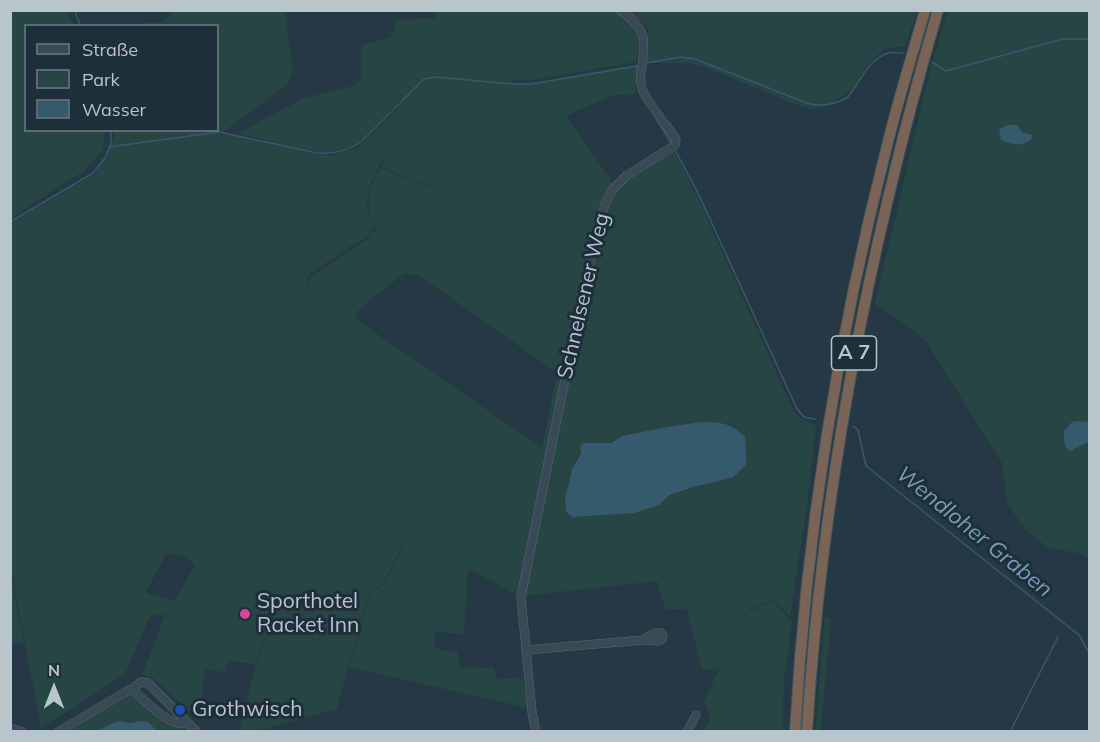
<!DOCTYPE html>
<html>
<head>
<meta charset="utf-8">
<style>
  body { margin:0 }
  #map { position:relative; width:1100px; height:742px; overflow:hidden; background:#253945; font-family:Mulish,sans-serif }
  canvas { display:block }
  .frame { position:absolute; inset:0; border:12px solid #b7c5cd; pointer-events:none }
  .legend { position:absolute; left:24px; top:24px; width:195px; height:108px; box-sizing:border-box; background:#1e2f39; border:2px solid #5b6b74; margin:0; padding:8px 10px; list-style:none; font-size:18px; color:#b7c5cd }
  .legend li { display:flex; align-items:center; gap:12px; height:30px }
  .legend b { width:30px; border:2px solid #5b6b74 }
  .north { position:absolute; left:24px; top:658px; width:60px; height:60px; -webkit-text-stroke:4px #1e2f39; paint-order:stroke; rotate:0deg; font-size:16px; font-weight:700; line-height:24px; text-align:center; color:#b7c5cd }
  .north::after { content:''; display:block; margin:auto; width:21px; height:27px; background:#b7c5cd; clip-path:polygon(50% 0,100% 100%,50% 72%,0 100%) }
</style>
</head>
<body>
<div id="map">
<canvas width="1100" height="742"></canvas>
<div class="frame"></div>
<ul class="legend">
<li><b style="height:8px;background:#394a54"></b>Straße</li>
<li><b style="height:16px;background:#274542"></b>Park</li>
<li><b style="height:16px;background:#37596d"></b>Wasser</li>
</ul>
<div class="north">N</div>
</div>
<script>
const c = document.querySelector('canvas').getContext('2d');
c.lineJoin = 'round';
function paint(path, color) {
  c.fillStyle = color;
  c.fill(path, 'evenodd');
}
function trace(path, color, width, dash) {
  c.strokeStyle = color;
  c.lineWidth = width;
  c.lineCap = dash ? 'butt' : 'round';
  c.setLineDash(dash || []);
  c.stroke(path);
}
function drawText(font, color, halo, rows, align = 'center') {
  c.font = font + ' Mulish,sans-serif';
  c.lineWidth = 6;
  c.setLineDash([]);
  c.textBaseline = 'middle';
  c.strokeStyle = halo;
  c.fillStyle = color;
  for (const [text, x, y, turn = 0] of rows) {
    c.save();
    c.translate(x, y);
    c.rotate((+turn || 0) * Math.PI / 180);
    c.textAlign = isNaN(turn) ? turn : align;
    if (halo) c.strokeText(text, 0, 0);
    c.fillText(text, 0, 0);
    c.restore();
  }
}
paint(new Path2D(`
  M11,10L67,11L73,25L26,26V130L105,131L102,151L84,171L26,208L11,220Z
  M435,10H612L622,16L639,34L636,62L531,80H513L512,82L533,83L636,64V86L635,94L613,95L566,116L609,177L614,190L627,177L672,148L697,196L792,408L799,417L816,426L807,505L790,616L772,599L747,612L739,628L748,613L772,600L792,622L784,680L782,731H704L711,719L704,702L719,669L702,670L687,609H665L657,581L523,596L536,524H527L501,505L527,525H535L520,596L468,569L464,634L436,632L434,648L458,653V667L494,668L497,679L523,678L528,708L349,667L363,622L369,596L385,582L405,542L404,541L384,582L368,595L363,619L348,667L337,709L255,731H239L256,665L279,606L255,664L227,661L225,672L205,669L199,720L152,677L142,675L165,615L151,614L125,674L41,728L13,580L11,579L10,223L93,175L106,158L108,149L114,138L113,131L218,130V26L143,25L144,23H161L174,11H285L293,71L287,85L219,135H229L317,154L333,155L357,148L385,122L403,102L400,101L364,138L354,146L340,151L326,153L308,150L237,134L304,98L353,86L362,77L361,46L391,37L397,20L436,18ZM387,152L381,167L482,206L380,168C368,189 364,206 375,228L381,229C374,230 370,233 368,240L363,242L311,277L307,287V281L311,273L360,240L366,239L374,226C358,198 374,177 387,152ZM408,273L413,276L417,274L557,373L542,448L357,320L356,313L361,308L403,274ZM700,422C720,422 728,422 745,436L715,482C692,487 677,489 659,505L565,496C568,488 569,480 572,471C574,461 581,453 584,443H611L622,436L667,427ZM167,553L186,557L195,565L174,601L145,593Z
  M631,11H917L905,46L885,49L870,62L849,92L823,108L811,109L797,105L705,67L690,63H645L648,29Z
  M948,11H1089V559L1082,554L1047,547L1025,529L1007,503L1003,465L926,341L910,328L875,304L929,74Z
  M11,580L12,581L24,643L11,644Z
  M825,617L831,618L821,731H815Z
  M129,692L168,725L176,728L188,727L192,732H63Z`), '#274542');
paint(new Path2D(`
  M1008,125H1017L1022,132L1032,135L1031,140C1020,147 1013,145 1001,140L999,129Z
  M1079,421L1089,422V442L1078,447L1071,451C1063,447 1064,439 1064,431L1072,422Z
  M700,422C720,422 728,422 745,436L746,450V465L733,477L715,482L693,487L670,495L659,505L634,513L573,517L566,512L565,496L568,487L572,469L581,453L580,446L584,443H611L622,436L667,427Z
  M118,721L130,723L140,721L148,722L157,731H97Z`), '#37596d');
trace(new Path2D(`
  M74,10L81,26
  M932,62L946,71L1063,39H1090
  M646,63L681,57L695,59L807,103C820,107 835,104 847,98C860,83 868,58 889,53C893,52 899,53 903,53
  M654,115L671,143
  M109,147L219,132L317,153C335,154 348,151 362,141L424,79L435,77L512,84H531L637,66V72
  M675,150L698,193L797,409L804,417L815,419
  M10,222L93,173L105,158L111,143V130
  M853,426L858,430L866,466L1079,635L1090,654
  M1010,732L1058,637`), '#37596d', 1.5);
const minor = new Path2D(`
  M526,650L643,640L659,641L662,639L663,636L661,633H655L643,640
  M186,720C182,723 182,724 177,723C165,721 145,701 136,693L135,689L136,686L141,682L148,683L197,732
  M10,728L22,732
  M58,732L129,690L135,688
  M536,732L532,712L521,597L583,290L605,204L613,189L626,176L675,145L676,139C667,126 647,102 642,89C640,81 640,74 642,66C645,35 646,29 620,10
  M687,732L696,715`);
const highway = new Path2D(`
  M795,732C806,534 838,337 887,146C898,100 912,56 925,10
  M807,732C822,487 869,246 938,10`);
trace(minor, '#586871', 9);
trace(highway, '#44555e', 12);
trace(minor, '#394a54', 8);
trace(highway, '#7a6456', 10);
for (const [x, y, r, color] of [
  [245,614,6,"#d1479c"],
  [180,710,6,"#1a4fb4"]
]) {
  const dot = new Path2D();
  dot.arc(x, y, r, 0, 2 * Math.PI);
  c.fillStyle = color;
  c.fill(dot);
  trace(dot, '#1e2f39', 2);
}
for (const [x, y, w] of [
  [854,353,45]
]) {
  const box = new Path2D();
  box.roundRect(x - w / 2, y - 17, w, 34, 4.5);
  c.fillStyle = '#1e2f39';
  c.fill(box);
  trace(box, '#b7c5cd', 1.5);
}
drawText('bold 20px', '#b7c5cd', null, [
  ["A 7",854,353]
]);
drawText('21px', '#b7c5cd', '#1e2f39', [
  ["Schnelsener Weg",584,296,-77]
]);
drawText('21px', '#b7c5cd', '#1e2f39', [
  ["Sporthotel",257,602],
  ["Racket Inn",257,626],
  ["Grothwisch",192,710]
], 'left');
drawText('italic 22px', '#759db3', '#1e2f39', [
  ["Wendloher Graben",974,532,39]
]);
</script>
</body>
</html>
